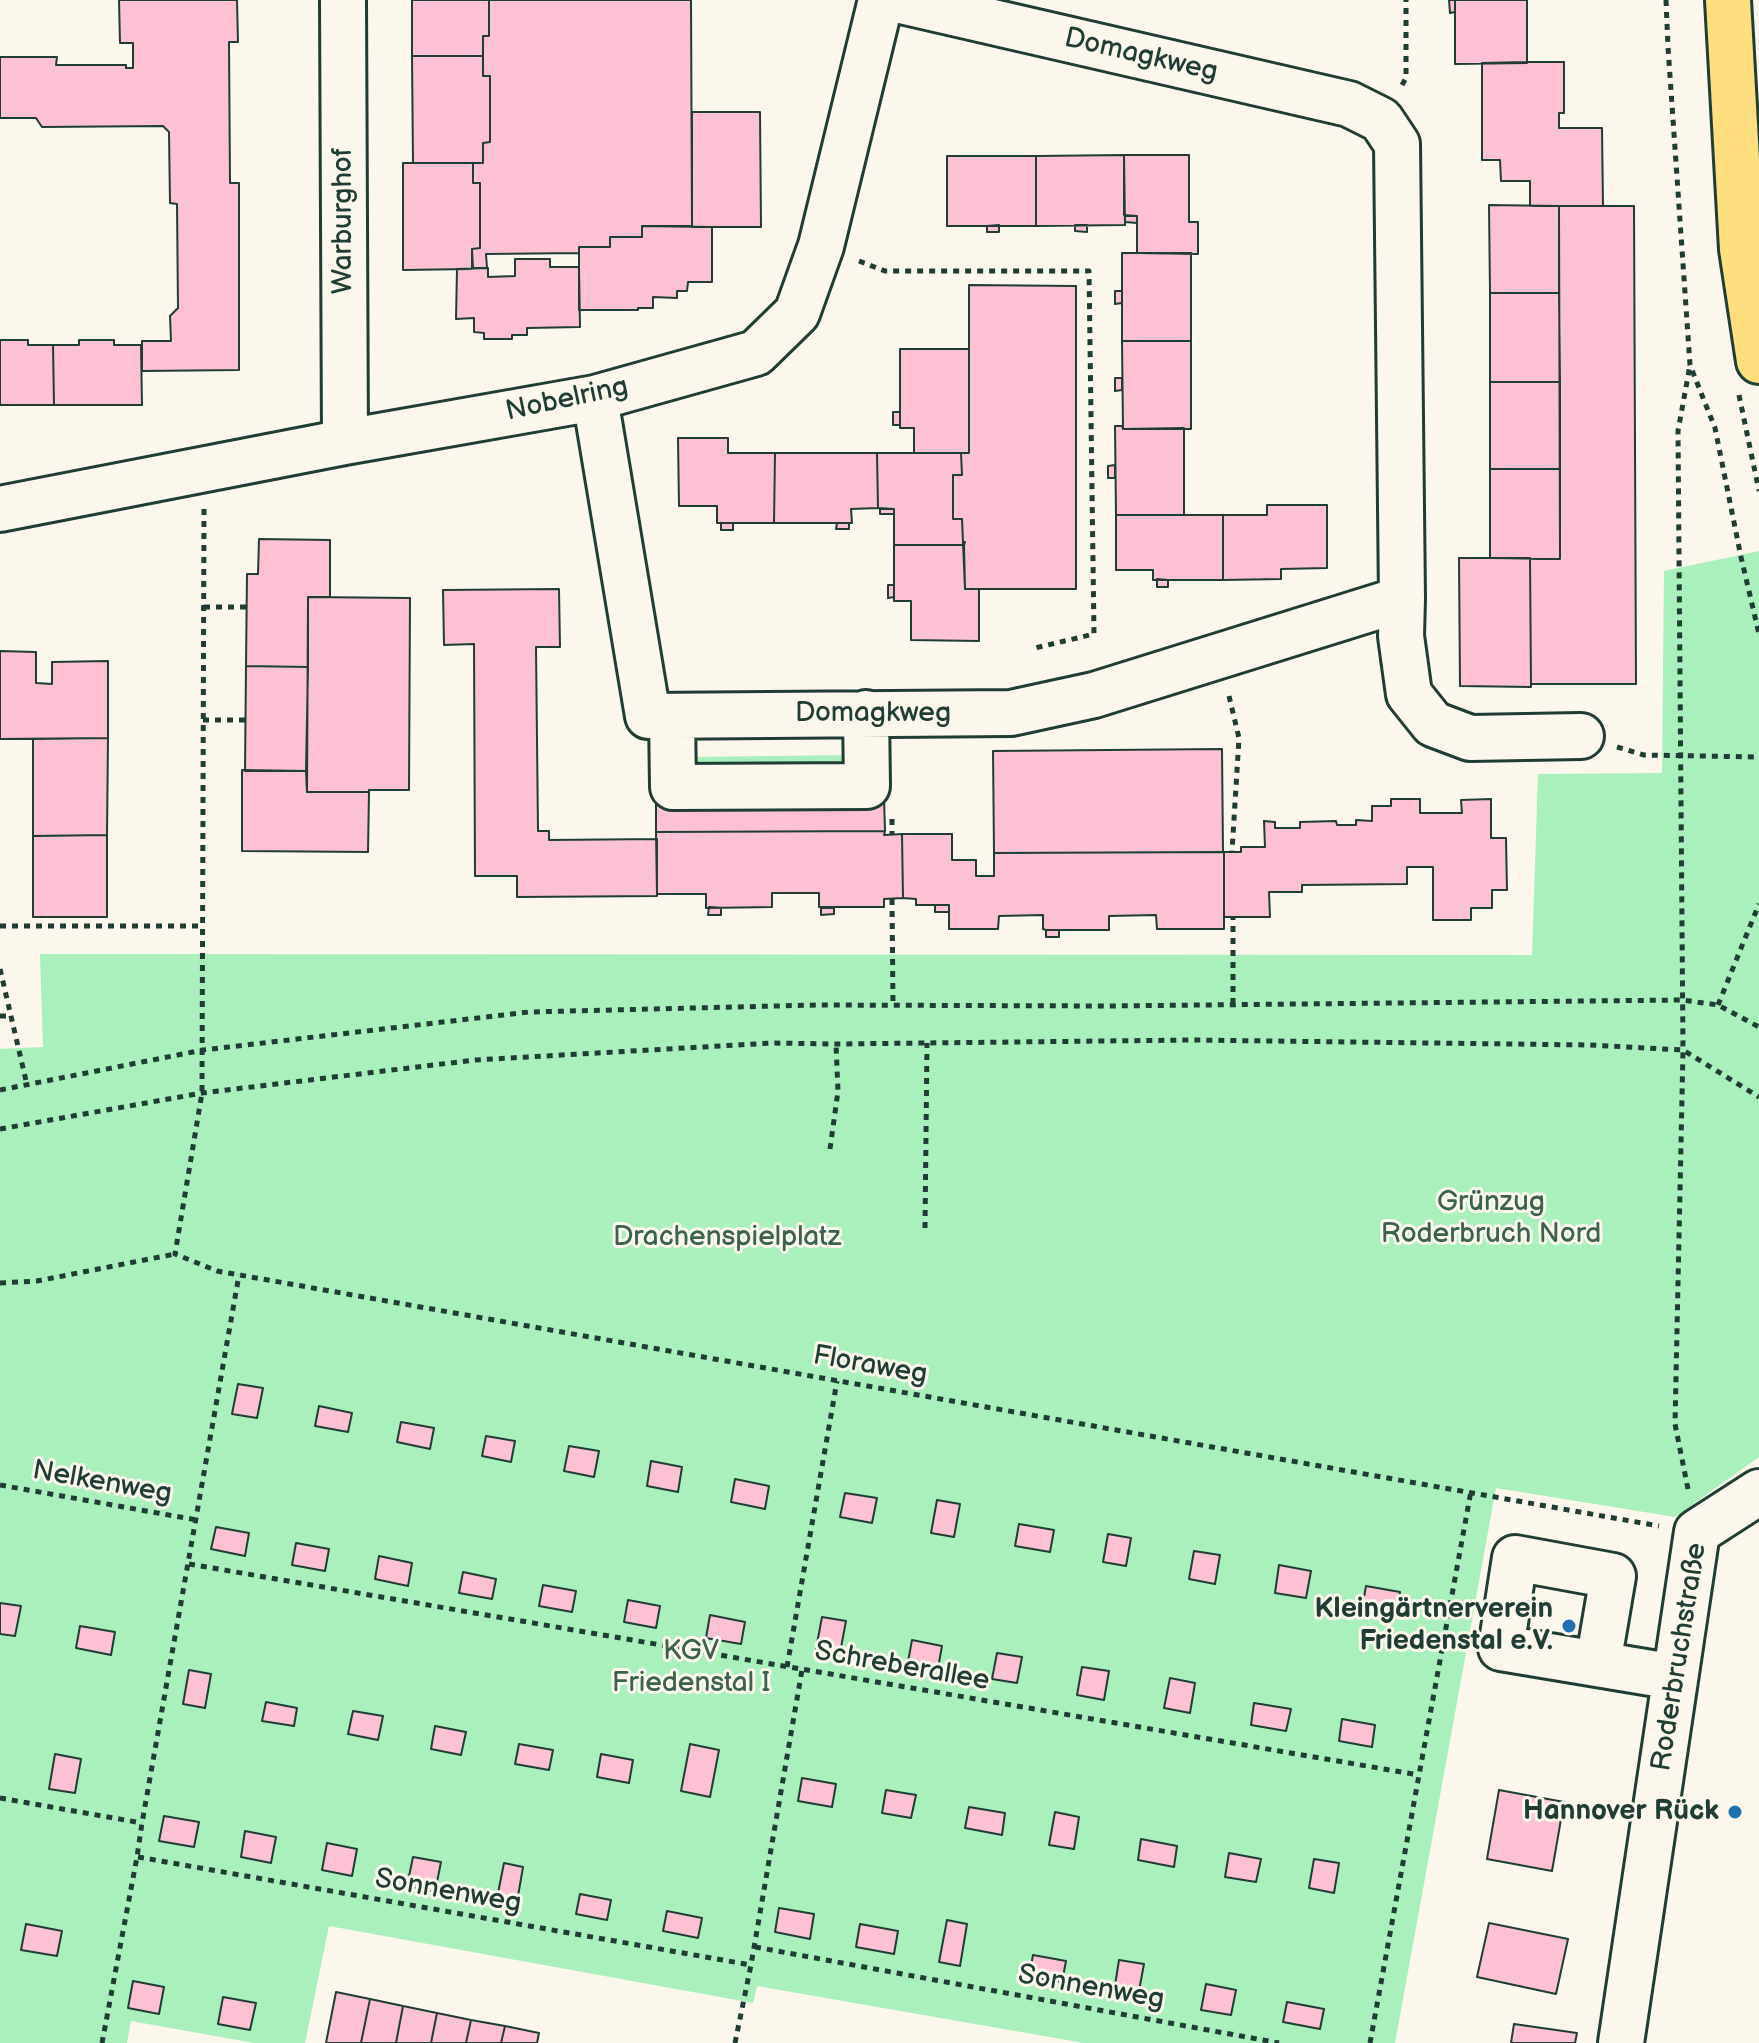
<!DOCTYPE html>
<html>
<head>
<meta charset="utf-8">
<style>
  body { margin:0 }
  canvas { display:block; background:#fbf7ec }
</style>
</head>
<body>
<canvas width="1759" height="2043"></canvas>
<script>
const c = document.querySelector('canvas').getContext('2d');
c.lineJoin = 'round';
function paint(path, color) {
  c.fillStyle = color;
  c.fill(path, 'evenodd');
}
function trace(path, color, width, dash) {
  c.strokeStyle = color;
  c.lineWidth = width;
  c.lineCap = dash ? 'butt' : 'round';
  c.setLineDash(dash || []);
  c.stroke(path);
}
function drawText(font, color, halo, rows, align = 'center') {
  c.font = font + ' "Balsamiq Sans",sans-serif';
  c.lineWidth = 6;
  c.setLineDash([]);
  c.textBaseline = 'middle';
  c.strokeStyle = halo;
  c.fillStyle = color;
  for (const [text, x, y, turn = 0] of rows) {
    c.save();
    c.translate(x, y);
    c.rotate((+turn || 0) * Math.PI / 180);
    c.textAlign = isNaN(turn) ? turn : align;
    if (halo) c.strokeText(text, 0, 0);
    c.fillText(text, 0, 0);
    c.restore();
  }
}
paint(new Path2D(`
  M1759,551V1457L1675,1517L1496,1488L1395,2043H1084L757,1986L753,2003L329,1926L305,2043H254L131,2021L127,2043H0V1049L43,1047L40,954L1532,955L1538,774L1662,773L1664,571Z
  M854,755V763L687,765L686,757Z`), '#a9f0bc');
const building = new Path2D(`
  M119,0H237L238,42H229L230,183H239V370L142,371V341H171L170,316L178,308L177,204L170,203L169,132L163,126L42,127L36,118H0V57H57L56,65H126V68H133V43H120Z
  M412,0H489V36H483V56H412Z
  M489,0H691L692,226H642V237H610V247H579V253L486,254L487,268H473L472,249L480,248V183H473V163H483V143L490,142V76H483V36H489Z
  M1449,0H1455V12L1450,13Z
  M1455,0H1527V63L1455,64Z
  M412,56H483V76H490V142L483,143V163H413Z
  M1527,62H1564V113H1559V128H1602L1603,206H1530V181H1501L1500,160H1482V63Z
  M692,112H760L761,227H692Z
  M1124,155L1125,225L1036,226V156Z
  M1124,155H1189V222H1198V254L1137,253V216L1124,215Z
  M947,156H1036V226H947Z
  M403,163H473V183H480V248L472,249V269L403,270Z
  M1489,205L1559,206V293H1490Z
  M1559,206H1634L1636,684H1531L1530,559H1560Z
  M1125,216H1137V223L1125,222Z
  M999,225V232H987V226Z
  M1075,225H1087V232L1075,231Z
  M642,226L712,227V282H688L687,291H677V298L653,297V308H638V310H579V247H610V237H642Z
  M1122,253H1191V341H1122Z
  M515,259H550V267H579L580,327L527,328V335H512V339H484V333L474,332V318L456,319L457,269L488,268V277L515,276Z
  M969,285L1076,286V589H965L962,519H953V475H962L961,453H969Z
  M1115,291H1122V303L1115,304Z
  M1490,293H1559L1560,382H1490Z
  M0,340H28V345H53L54,405H0Z
  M79,340H114V345H141L142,405H54L53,345H79Z
  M1122,341H1191V429H1123Z
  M900,349H969V453H914V428H900Z
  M1115,378H1122V390L1115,391Z
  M1490,382H1560V469H1490Z
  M893,412H900V425H893Z
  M1115,426H1122L1123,429L1184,428V515H1116Z
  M678,438H728V453H775L774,523H717V506H679Z
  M775,453H877L878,508L851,509L852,523H774Z
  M877,453H961L962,475H953V519H962L963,542H965L964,545H894V509L878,508Z
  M1115,465V478H1108V466Z
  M1490,469H1560V559L1490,558Z
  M1267,505H1327V568L1281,569V579L1223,580V515H1267Z
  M880,509H894V514H880Z
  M1116,515H1223V580H1153V570H1116Z
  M721,523H733V530H721Z
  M837,523H849V529H836Z
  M259,539L330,540V597H308V667L246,666L247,574H258Z
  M894,545H964L965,589H979V641L911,640V601H894Z
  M1459,558H1530L1531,687L1460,686Z
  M1157,579L1168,580V587H1157Z
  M888,585H894V597L888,598Z
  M559,589L560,647H536L538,831H549V840L657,839V896L517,897V876H475L474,644L444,645L443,590Z
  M308,597L410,598L409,790H369V792H307Z
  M0,651L36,652V683L52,684V662L108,661V738L0,739Z
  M246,666L308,667L306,771H245Z
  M108,738L107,835L33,836V739Z
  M1222,749L1223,852L994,853L993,751Z
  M242,770L306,771L307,792H369L368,852L242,851Z
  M884,798L885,831L656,832V800Z
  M1391,799H1420V813H1462L1461,800L1491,799V838H1506L1507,890H1492V908H1471V920H1433V867H1407V884L1302,885V892H1269L1270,917H1224V852H1241V847H1265L1264,821L1275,822V828H1300V822L1336,821L1337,825H1356V820L1372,821V806H1391Z
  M885,831L884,835L902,834L903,898L884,899V907H819V893H772V907L706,908V894H657L656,832Z
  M902,834H952V860H976V876H994V853L1224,852V929H1157L1156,915L1109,916V930H1046L1043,929V915L999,916L998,929H949V905H916V899L903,898Z
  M107,835V917H33V836Z
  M935,905H949V912H935Z
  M709,907L721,908V915H708Z
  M821,908H834V914L821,915Z
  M1046,930H1059V937H1046Z
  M238,1384L263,1388L257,1418L232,1414Z
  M319,1406L352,1413L348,1432L315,1426Z
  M401,1422L434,1428L430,1449L397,1442Z
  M486,1436L515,1441L511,1462L482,1456Z
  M569,1446L599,1451L594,1477L564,1471Z
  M651,1461L682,1467L678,1492L647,1486Z
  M735,1479L769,1486L765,1509L731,1502Z
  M845,1493L877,1498L872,1523L840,1517Z
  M937,1500L960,1504L954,1537L931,1533Z
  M1019,1524L1054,1530L1050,1552L1015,1546Z
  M216,1527L249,1533L245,1556L211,1549Z
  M1108,1534L1131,1538L1126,1566L1103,1562Z
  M296,1543L329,1549L325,1571L292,1565Z
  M1194,1551L1220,1555L1215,1584L1189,1579Z
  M379,1556L412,1563L408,1586L375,1579Z
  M1279,1565L1311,1571L1306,1598L1275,1593Z
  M463,1572L496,1579L492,1599L459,1593Z
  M543,1585L576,1591L572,1612L539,1606Z
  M1366,1586L1400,1592L1396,1614L1362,1608Z
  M628,1600L660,1606L656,1628L624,1622Z
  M0,1603L21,1606L15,1636L0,1634Z
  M710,1615L745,1622L741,1644L706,1638Z
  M822,1617L846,1621L840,1653L816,1649Z
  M80,1626L115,1632L111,1655L76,1648Z
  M912,1640L942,1646L938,1668L908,1662Z
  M997,1653L1022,1657L1017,1683L992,1679Z
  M1082,1667L1109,1671L1104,1700L1077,1695Z
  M189,1670L211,1674L205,1708L183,1704Z
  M1170,1678L1195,1683L1190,1713L1164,1708Z
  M266,1702L297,1708L294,1726L262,1721Z
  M1254,1703L1291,1709L1286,1731L1251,1725Z
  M353,1711L383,1716L378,1740L348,1734Z
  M1342,1719L1375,1725L1372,1747L1339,1741Z
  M435,1726L466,1732L461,1755L431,1749Z
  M519,1744L553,1750L549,1770L515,1764Z
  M690,1744L719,1750L710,1797L681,1791Z
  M55,1754L81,1759L75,1793L49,1789Z
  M601,1754L633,1760L629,1783L597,1777Z
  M802,1778L836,1784L832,1807L798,1801Z
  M886,1790L916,1795L911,1818L882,1813Z
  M1499,1790L1564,1802L1552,1871L1487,1859Z
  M969,1807L1005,1813L1002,1835L965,1828Z
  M1055,1812L1079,1817L1074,1849L1049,1845Z
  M164,1816L199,1822L194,1847L159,1841Z
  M245,1831L276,1837L271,1863L241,1857Z
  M1141,1839L1177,1846L1174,1867L1138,1860Z
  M327,1843L357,1849L352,1876L322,1870Z
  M1229,1853L1261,1859L1256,1882L1225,1877Z
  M413,1857L441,1862L435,1892L407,1886Z
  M1314,1859L1339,1863L1334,1893L1309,1888Z
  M504,1863L523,1867L517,1902L497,1898Z
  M580,1894L611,1900L607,1920L576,1914Z
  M779,1908L814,1914L810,1939L775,1932Z
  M667,1911L702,1918L698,1938L663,1931Z
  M947,1920L967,1924L960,1966L939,1962Z
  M1489,1923L1568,1939L1556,1994L1477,1977Z
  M26,1924L62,1931L57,1956L21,1950Z
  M860,1924L898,1931L894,1954L856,1947Z
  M1033,1955L1066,1961L1062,1982L1029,1977Z
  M1119,1960L1144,1964L1138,1996L1114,1992Z
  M133,1981L164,1987L159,2014L128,2008Z
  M1206,1984L1236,1990L1231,2015L1201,2010Z
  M336,1992L370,1999L361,2043H326Z
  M223,1997L256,2003L250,2030L218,2024Z
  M370,1999L403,2006L396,2043H361Z
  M1287,2002L1324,2009L1320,2029L1283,2022Z
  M403,2006L437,2013L431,2043H396Z
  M437,2013L471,2020L466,2043H431Z
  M471,2020L505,2026L501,2043H466Z
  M1514,2024L1577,2033L1575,2043H1511Z
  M505,2026L539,2033L537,2043H501Z`);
paint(building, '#fcc2d3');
trace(building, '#1f3d34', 2);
const minor = new Path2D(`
  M343,0L345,442
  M897,0L1349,104L1381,120L1397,144L1402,599L1401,636L1409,694L1433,724L1470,738L1581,736
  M595,398L648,716L1011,713L1094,695L1402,599
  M0,509L345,442L595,398L756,353L797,313L821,246L881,0
  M672,716L673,787L867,786L866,713
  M1598,1664L1613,1576L1515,1558L1501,1648L1675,1677
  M1621,2043L1697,1532L1759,1492`);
const major = new Path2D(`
  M1728,0L1742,249L1759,361`);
trace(minor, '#1f3d34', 50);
trace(major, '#1f3d34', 50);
trace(new Path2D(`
  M1666,0L1668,47L1690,365L1715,428L1741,557L1759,634
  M1402,85L1406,78V0
  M859,261L885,271H1089L1094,634L1031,649
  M1739,395L1759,491
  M204,509L202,1093L175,1254L217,1271L1659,1526
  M204,607H246
  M1229,696L1239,738L1232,852
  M203,720H246
  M1617,747L1644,755L1759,757
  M892,819V834
  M892,899L893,1005
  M0,926H202
  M0,969L27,1085
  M1233,1004V917
  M1718,1005L1759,904
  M0,1016H10
  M0,1090L203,1050L529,1012L817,1005L1104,1006L1682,1000L1718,1005L1759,1027
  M0,1129L202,1093L475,1060L772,1043L836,1044L1192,1040L1590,1045L1683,1050L1759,1097
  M830,1149L838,1091L836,1044
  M925,1228L927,1043
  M0,1283L37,1281L175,1254
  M0,1485L197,1520
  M1688,1489L1675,1424L1683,1050L1678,431L1690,365
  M189,1564L1419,1775
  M787,1667L837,1381
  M0,1798L142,1823
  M138,1857L751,1965
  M755,1947L1279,2043
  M102,2043L137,1857L142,1823L239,1275
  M735,2043L751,1965L802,1670
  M1370,2043L1471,1491`), '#1f3d34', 5, [6, 6]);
trace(minor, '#fbf7ec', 44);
trace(major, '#fddf80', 44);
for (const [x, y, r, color] of [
  [1569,1626,8,"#1f6fb2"],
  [1735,1812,8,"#1f6fb2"]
]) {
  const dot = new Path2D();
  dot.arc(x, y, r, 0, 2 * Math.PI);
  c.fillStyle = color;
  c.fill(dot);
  trace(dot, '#fbf7ec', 3);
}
drawText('28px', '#1f3d34', '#fbf7ec', [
  ["Domagkweg",1141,56,13],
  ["Warburghof",344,221,-90],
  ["Nobelring",567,400,-12],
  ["Domagkweg",873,714],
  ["Floraweg",870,1366,10],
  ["Nelkenweg",102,1483,10],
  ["Roderbruchstraße",1680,1657,-81],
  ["Schreberallee",902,1667,10],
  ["Sonnenweg",448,1892,10],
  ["Sonnenweg",1091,1988,10]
]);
drawText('28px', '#3b614f', '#fbf7ec', [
  ["Grünzug",1491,1203],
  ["Roderbruch Nord",1491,1235],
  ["Drachenspielplatz",727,1238],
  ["KGV",691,1652],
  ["Friedenstal I",691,1684]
]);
drawText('bold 28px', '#1f3d34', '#fbf7ec', [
  ["Kleingärtnerverein",1553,1610],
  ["Friedenstal e.V.",1553,1642],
  ["Hannover Rück",1719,1812]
], 'right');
</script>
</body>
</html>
